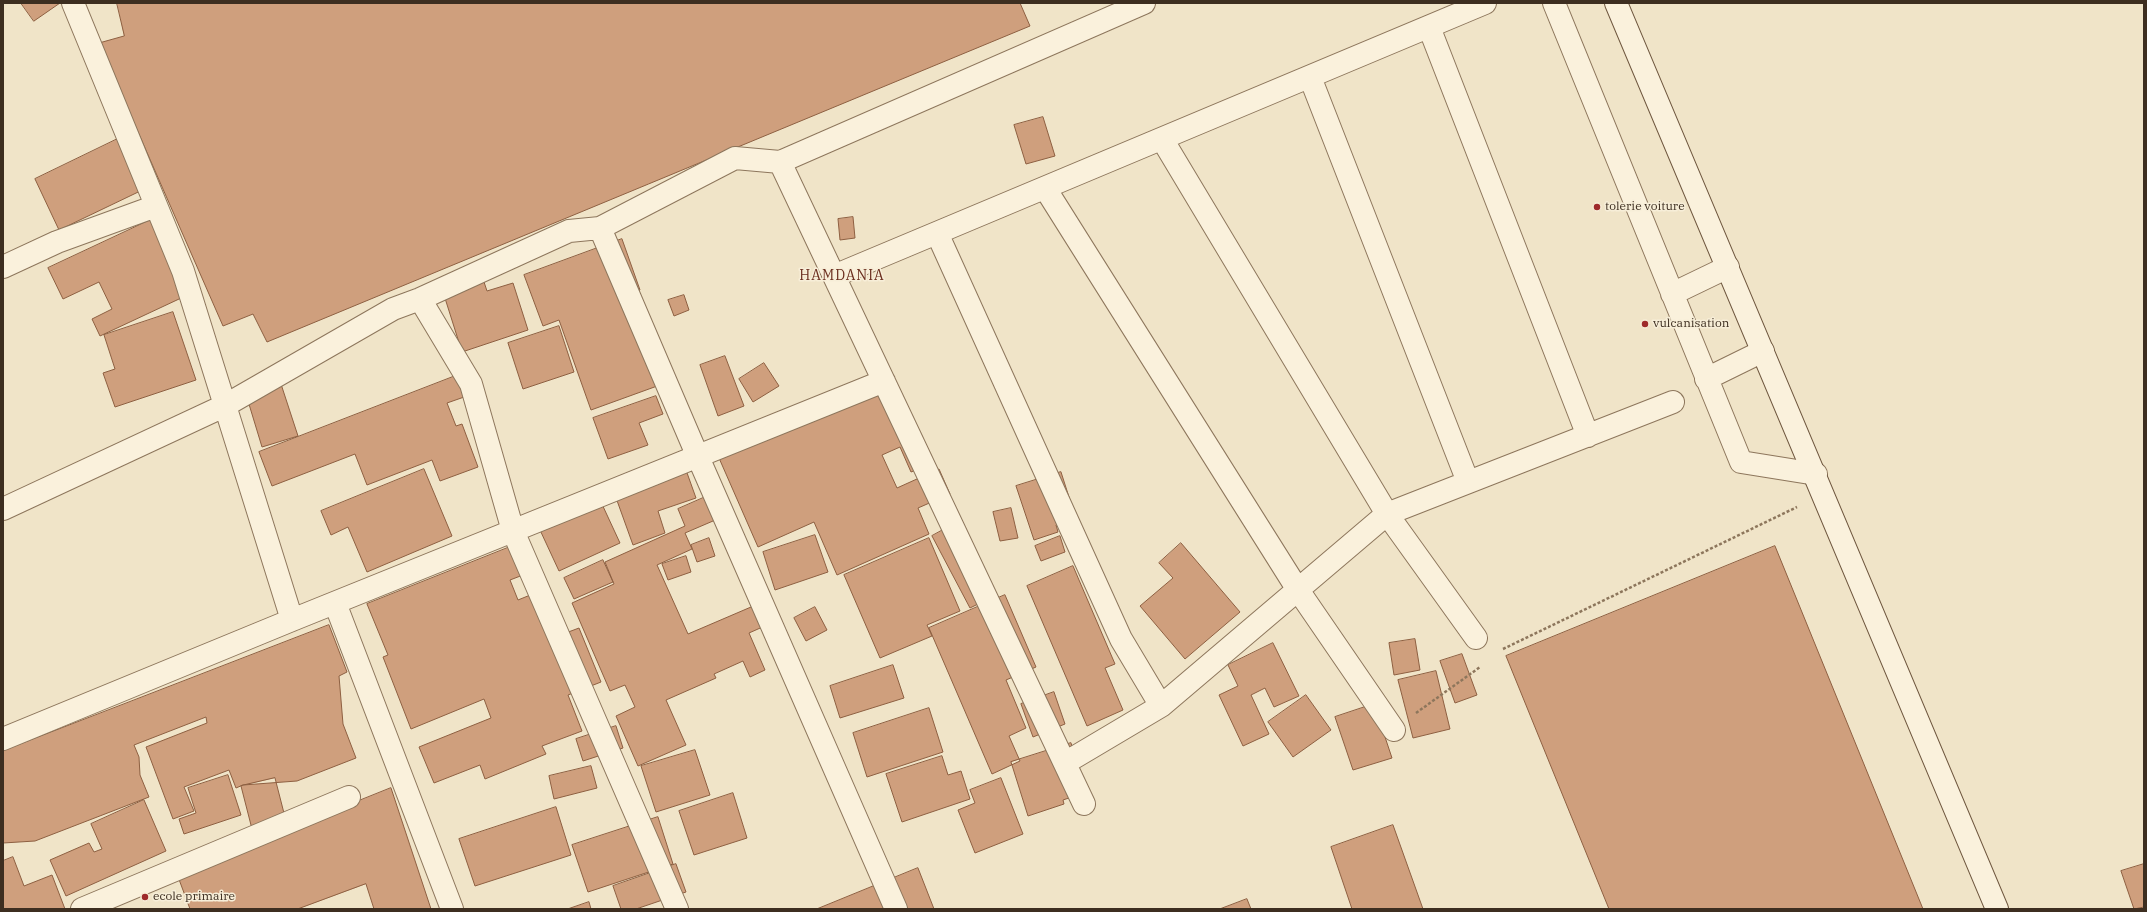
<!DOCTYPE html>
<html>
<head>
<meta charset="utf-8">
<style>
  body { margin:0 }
  #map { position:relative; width:2147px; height:912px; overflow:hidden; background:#f0e4c8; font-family:"IBM Plex Serif",serif }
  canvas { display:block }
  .frame { position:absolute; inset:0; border:4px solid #3d2e20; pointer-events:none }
</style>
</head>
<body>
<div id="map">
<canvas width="2147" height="912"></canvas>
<div class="frame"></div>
</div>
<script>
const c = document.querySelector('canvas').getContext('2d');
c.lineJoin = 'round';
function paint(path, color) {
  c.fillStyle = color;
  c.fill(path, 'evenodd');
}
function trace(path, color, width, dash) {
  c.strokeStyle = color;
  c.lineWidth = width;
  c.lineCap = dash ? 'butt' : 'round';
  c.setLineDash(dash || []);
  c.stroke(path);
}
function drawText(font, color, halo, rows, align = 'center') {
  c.font = font + ' "IBM Plex Serif",serif';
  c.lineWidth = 3;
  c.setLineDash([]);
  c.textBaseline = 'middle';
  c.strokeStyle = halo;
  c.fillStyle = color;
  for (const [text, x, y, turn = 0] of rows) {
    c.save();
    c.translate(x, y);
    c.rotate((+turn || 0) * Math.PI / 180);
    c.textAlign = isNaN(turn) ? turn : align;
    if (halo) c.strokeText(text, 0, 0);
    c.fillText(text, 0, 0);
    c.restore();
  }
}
const building = new Path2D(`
  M21,3H60L34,21Z
  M117,3H1020L1030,26L267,342L253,314L223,326L99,43L124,36Z
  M1043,117L1055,156L1026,164L1014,125Z
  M132,132L157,183L59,230L35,179Z
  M159,216L194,292L100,336L92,319L112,309L99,282L63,299L48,268Z
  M853,217L855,238L840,240L838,219Z
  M622,239L640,290L638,291L671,381L591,410L559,320L543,326L524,275Z
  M484,282L487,291L513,283L528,330L462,352L444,295Z
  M684,295L689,310L674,316L668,300Z
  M173,312L196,380L115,407L103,373L115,369L104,335Z
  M559,326L574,372L523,389L508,343Z
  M725,356L744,406L718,416L700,365Z
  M764,363L779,386L753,402L739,379Z
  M458,375L467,396L447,403L456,426L462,424L478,467L440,481L432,460L367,485L355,454L272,486L259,452Z
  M892,375L934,463L911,472L900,447L882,455L897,488L939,469L950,494L918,508L929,534L837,575L814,522L758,547L719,458Z
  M280,381L298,436L262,447L245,391Z
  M656,396L663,414L639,423L648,445L608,459L593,418Z
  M424,469L452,536L367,572L348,527L331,535L321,511Z
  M686,470L696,498L658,511L665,533L633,545L615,495Z
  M1061,472L1076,519L1056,525L1058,532L1034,540L1016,486Z
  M710,495L720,518L685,533L692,549L657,565L688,634L758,604L767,625L749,633L765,670L750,677L743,661L714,674L716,678L666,700L686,745L638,766L616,716L635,707L625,685L610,691L572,603L614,584L605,562L685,526L678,509Z
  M601,502L620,543L559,571L540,530Z
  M1011,508L1018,538L1000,541L993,512Z
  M954,524L992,597L970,608L932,536Z
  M815,535L828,572L775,590L763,552Z
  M1060,536L1065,552L1041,561L1035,546Z
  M709,538L715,556L697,562L691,545Z
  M929,538L960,611L927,625L932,636L880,658L844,575Z
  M525,541L536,570L510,580L518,600L545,589L563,634L579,628L601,682L568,695L582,731L542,746L546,754L485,779L480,765L434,783L419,747L491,718L484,699L411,729L383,657L388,655L367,604Z
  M1181,543L1240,612L1185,659L1140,606L1173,578L1159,563Z
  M1775,546L1923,909H1609L1506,656Z
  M686,556L691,572L668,580L662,564Z
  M603,560L613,582L574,599L564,578Z
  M1073,566L1115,664L1105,668L1123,710L1087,726L1027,586Z
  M1005,595L1036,667L1006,680L1026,728L1009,736L1020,761L992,774L929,628Z
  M815,607L827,630L806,641L794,618Z
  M329,625L347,672L339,676L343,724L356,758L297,781L243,785L236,788L229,770L184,787L194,811L173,819L146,747L207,723L206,717L134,745L139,757L140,775L149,797L35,841L3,843V751Z
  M1415,639L1420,670L1394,675L1389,643Z
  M1273,643L1299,696L1274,707L1265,688L1251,695L1269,734L1243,746L1219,695L1238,686L1228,665Z
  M1462,654L1477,695L1455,703L1440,661Z
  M893,665L904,698L840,718L830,686Z
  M1436,671L1450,729L1413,738L1398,680Z
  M1054,692L1065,724L1033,737L1021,704Z
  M1306,695L1331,730L1293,757L1268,722Z
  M1374,704L1392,758L1353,770L1335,717Z
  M929,708L943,752L867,777L853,733Z
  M616,726L623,748L583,761L576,739Z
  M1071,743L1086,792L1063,800L1064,804L1028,816L1011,762Z
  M695,750L710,795L656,812L641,766Z
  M942,756L948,775L961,771L970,799L902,822L886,774Z
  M591,766L597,788L554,799L549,776Z
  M228,775L241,815L184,834L179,819L196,813L188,788Z
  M275,778L286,821L252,829L241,786Z
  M1001,778L1023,834L975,853L958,810L975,803L970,790Z
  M391,788L431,909H190L177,874Z
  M733,793L747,838L694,855L679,811Z
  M144,800L166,851L66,896L50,860L89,843L94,852L102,849L91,824Z
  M556,807L571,855L475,886L459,839Z
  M658,817L673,864L588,892L572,845Z
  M1393,825L1423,909H1352L1331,847Z
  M13,857L24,886L52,875L65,909H3V861Z
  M676,864L686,892L636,909H621L613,886Z
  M2144,864V907L2134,909L2121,871Z
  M918,868L934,909H817Z
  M366,884L374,909H298Z
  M1247,899L1251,909H1220Z
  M589,902L591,909H568Z`);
paint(building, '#cf9f7d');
trace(building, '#8d5f41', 1);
const minor = new Path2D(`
  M73,3L183,271L292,620
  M1554,3L1741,462L1816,474
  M1429,27L1588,436
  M1310,77L1468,482
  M1162,139L1387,514L1476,638
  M780,162L1084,804
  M1045,188L1298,590L1394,730
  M600,228L698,457L896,909
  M937,233L1121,639L1161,706
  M3,267L57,242L156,206
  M834,276L1485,3
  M1672,294L1728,267
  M420,299L471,384L513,531L677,909
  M1706,379L1763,351
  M3,509L226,405L393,309L420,299L569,231L600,228L735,158L780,162L1144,3
  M335,603L452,909
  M3,739L292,620L884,381
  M1065,763L1161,706L1387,514L1673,402
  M82,909L349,797`);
const secondary = new Path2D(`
  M1616,3L1997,909`);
trace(minor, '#8d765c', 24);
trace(secondary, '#6f573f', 24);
trace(new Path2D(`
  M1503,649L1797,507
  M1416,713L1480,667`), '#8d765c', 2.5, [3, 2]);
trace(minor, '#faf1dc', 22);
trace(secondary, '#faf1dc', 22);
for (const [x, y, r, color] of [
  [1597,207,4,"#9e2a2b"],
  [1645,324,4,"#9e2a2b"],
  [145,897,4,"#9e2a2b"]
]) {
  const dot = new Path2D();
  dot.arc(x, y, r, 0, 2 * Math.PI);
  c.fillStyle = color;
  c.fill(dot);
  trace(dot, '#f7eed8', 1.5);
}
drawText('12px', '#3d2e20', '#f7eed8', [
  ["tolerie voiture",1605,207],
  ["vulcanisation",1653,324],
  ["ecole primaire",153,897]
], 'left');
c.letterSpacing = '1px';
drawText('14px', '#6b2e1e', '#f7eed8', [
  ["HAMDANIA",842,276]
]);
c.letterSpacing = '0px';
</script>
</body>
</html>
